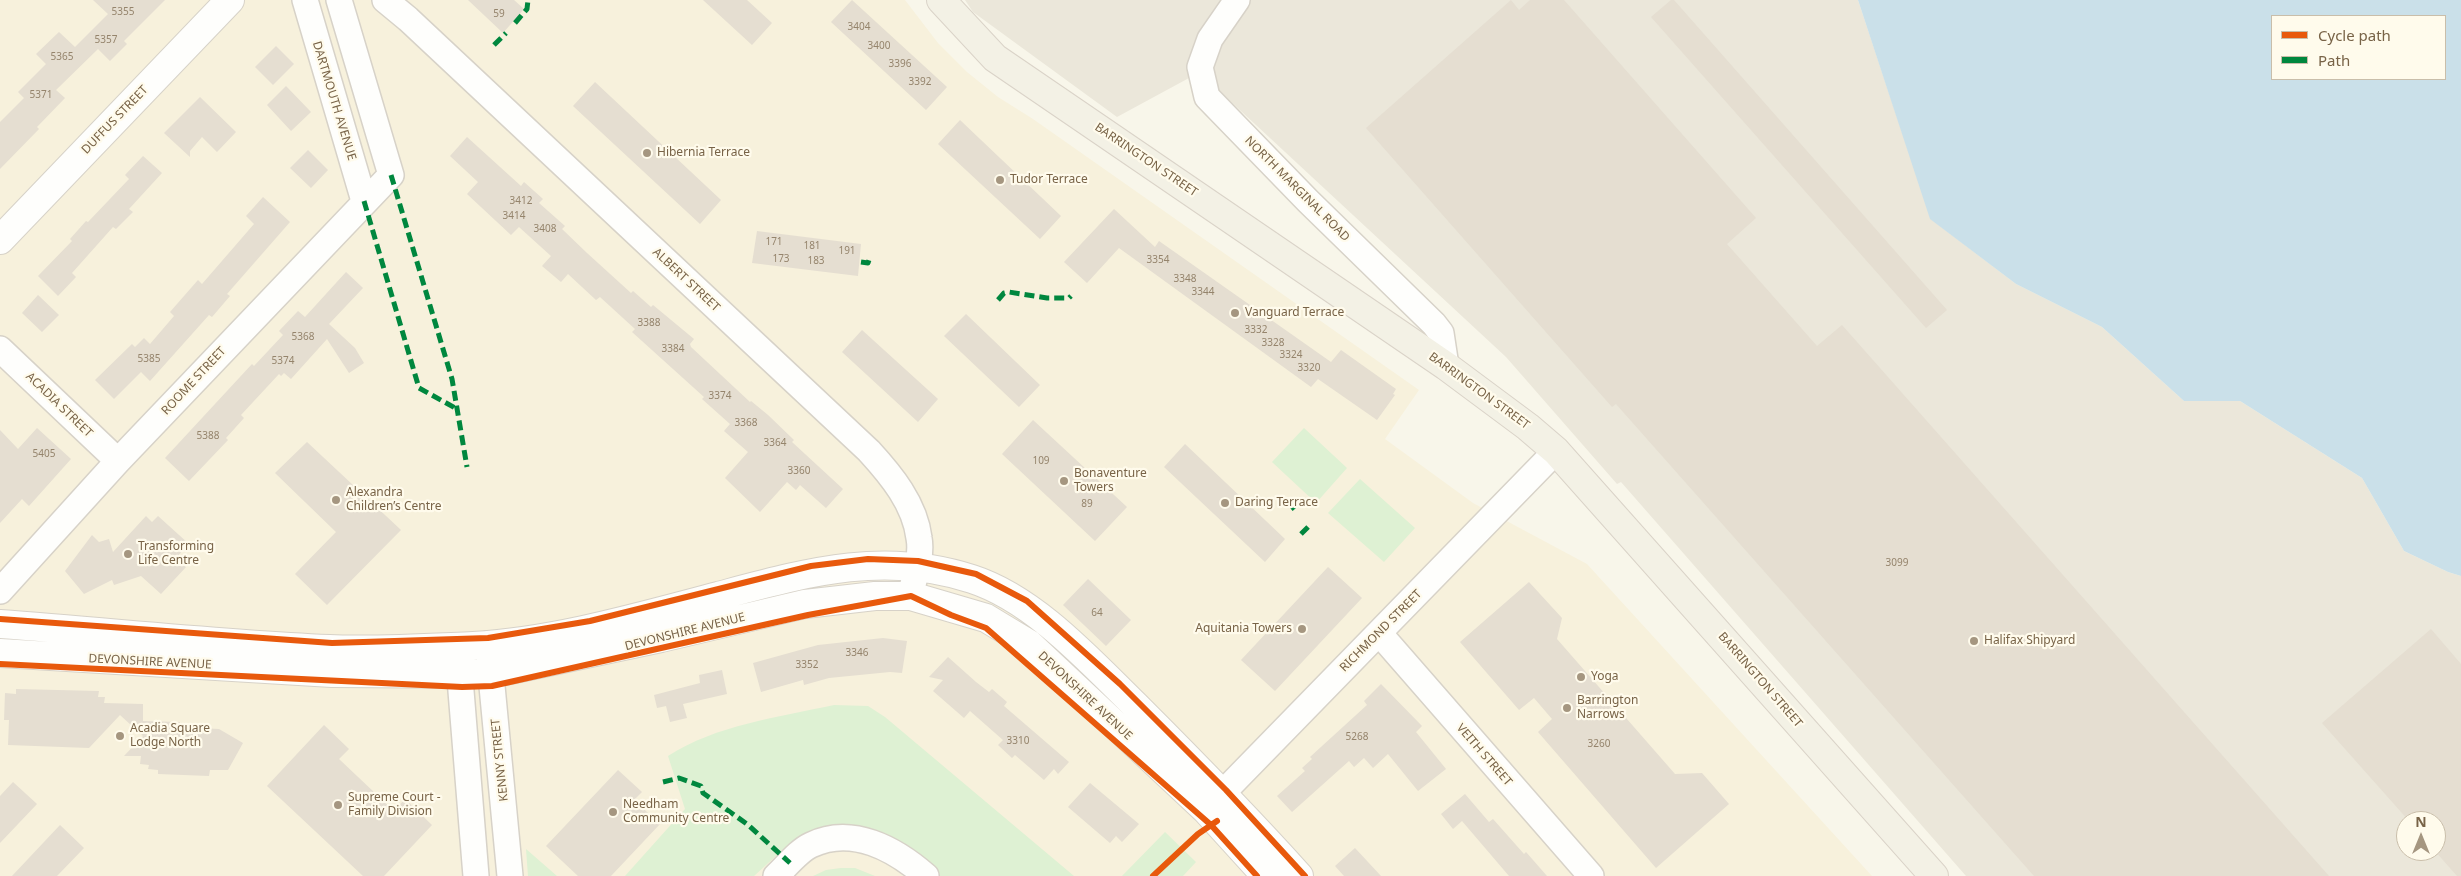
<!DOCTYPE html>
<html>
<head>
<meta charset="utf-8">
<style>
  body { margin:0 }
  #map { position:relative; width:2461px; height:876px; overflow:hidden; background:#f8f6ea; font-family:"Noto Sans",sans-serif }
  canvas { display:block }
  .legend { position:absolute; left:2271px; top:15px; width:175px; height:65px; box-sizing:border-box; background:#fffbec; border:1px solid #c9beaa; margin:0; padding:6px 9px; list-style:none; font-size:15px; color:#786347 }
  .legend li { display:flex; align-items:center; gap:10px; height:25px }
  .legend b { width:25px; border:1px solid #c9beaa }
  .north { position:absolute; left:2396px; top:811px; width:50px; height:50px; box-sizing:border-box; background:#fffbec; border:1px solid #c9beaa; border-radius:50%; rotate:0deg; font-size:14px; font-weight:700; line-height:20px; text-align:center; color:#786347 }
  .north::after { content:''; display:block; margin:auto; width:18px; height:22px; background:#a59680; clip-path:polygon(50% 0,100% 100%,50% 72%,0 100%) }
</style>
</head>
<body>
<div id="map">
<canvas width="2461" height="876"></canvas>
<ul class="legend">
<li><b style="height:6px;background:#e8590c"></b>Cycle path</li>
<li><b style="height:6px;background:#00873e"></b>Path</li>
</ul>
<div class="north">N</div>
</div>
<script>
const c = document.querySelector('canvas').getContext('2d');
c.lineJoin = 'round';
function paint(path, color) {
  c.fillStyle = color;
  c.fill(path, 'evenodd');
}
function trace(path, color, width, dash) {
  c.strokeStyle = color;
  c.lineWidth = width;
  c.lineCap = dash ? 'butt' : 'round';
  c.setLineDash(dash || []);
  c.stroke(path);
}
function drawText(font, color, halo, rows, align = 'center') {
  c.font = font + ' "Noto Sans",sans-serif';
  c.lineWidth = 4.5;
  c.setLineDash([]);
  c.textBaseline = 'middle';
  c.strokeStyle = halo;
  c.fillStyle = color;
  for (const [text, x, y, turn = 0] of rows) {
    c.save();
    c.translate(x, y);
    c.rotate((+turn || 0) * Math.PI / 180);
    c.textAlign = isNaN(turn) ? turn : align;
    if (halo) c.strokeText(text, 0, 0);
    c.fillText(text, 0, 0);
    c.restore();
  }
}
paint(new Path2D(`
  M0,0H905L938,43L967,72L998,97L1033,119L1419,390L1385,439L1473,503L1587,564L1872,876H0Z`), '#f7f1dc');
paint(new Path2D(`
  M965,0H1858L1931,219L2016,284L2102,327L2184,401H2240L2362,478L2404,551L2448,572L2461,576V876H1966L1621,482L1617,484L1506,357L1215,87L1213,65L1117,117L973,12ZM2406,821H2436V851H2406Z`), '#ebe7da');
paint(new Path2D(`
  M1304,428L1347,468L1316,503L1272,462Z
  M1360,479L1415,528L1384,562L1328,513Z
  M834,705L868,706L885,717L1074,876H935L911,855L793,844L777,855L754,876H625L685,809L668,756C716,725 779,717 834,705Z
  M1165,832L1196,862L1183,876H1122Z
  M526,849L557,876H528Z
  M841,868H855L875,876H813L826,870Z`), '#def1d3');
paint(new Path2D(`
  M1858,0H2461V576L2448,572L2404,551L2362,478L2240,401H2184L2102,327L2016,284L1930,219ZM2272,16H2445V79H2272Z`), '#cae0e9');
paint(new Path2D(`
  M93,0H165L124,41L127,44L110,61L98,49L56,90L65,98L37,127L39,129L0,169V122L24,98L18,92L46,64L36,54L59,32L75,47L108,14Z
  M468,0H514L524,9L503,33Z
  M703,0H747L772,23L752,45Z
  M852,0L947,87L926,110L831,22Z
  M1511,0L1519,10L1530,0H1564L1756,218L1727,244L1817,346L1842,325L2329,876H2034L1616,404L1612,407L1366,128Z
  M1671,0H1674L1947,310L1926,328L1651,17Z
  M276,46L294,64L273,85L255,67Z
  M595,82L721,200L700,224L573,106Z
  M286,86L311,112L291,131L267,105Z
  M200,97L236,132L217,152L202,137L190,151V157L164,133Z
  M960,120L1061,216L1040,239L938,144Z
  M467,137L521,186L524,182L543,199L539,203L565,226L562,229L587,253L631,293L633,291L651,307L653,305L694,339L690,344L691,347L750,402L751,401L768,415L794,440L792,442L843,489L826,508L800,485L796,490L787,482L760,512L725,478L748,452L724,431L730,424L702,399L704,397L632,332L635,329L600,297L596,300L568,274L561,282L542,266L551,256L519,227L511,235L467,194L478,182L450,156Z
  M308,150L328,170L311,188L290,168Z
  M143,156L162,173L129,209L133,212L116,229L113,227L72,273L76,277L58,296L38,276L72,241L70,239L86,221L88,222L129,179L125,175Z
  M263,197L290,222L227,294L230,296L212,317L209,315L150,381L141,372L114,399L95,380L132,344L135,347L144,338L150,344L174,316L170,312L198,280L202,284L254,224L246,216Z
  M1114,209L1155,247L1159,241L1331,362L1341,350L1396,389L1393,394L1395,395L1377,420L1318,379L1311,387L1119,248L1087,283L1064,262Z
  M757,231L861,244L858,276L752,263Z
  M346,272L363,288L329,324L355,348L364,363L349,373L327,339L291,379L284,373L281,376L279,374L241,415L244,418L226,438L228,440L189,481L165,458L252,364L254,366L283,335L279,331L298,311L305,317Z
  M38,295L59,315L42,332L22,313Z
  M966,314L1040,385L1019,407L944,336Z
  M862,330L938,399L918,422L842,352Z
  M1033,420L1127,507L1095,541L1002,454Z
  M37,428L71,459L29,506L22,499L0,523V430L18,449Z
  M307,442L401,530L327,605L295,574L336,532L275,473Z
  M1185,444L1285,539L1265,562L1164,467Z
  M146,516L152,522L158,516L189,544L176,558L186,567L161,594L141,576L114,585L112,580L84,594L65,571L92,535L99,542L109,539L113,552Z
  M1328,567L1362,598L1275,691L1241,660Z
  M1088,579L1131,620L1106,646L1063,605Z
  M1529,582L1562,618L1557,639L1675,774L1702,773L1729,804L1656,868L1538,732L1552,719L1534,698L1519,710L1460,642Z
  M2431,629L2461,664V876H2457L2435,851L2436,821H2409L2322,723Z
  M883,638L907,641L902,673L890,672L829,678L804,685L803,680L761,692L753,663L818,645Z
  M948,657L976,682L989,692L992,689L1007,702L1004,706L1069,762L1058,774L1054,769L1044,780L1015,755L1012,758L998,745L1003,740L970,711L964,718L933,691L943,680L929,677Z
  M722,670L727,694L683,704L687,718L670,722L666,706L657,708L654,695L700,683L699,675Z
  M1381,684L1422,726L1416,732L1446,769L1418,791L1388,754L1373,768L1364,758L1354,767L1349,761L1292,812L1277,796L1305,771L1302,768L1312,759L1310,757L1367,705L1364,701Z
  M16,689L99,691L98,697H105L104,703L143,704V721L180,722V727L219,729L243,743L228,770H210L209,776L158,774V770L148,769L149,765L140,764L141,756H124L143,736L120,715L89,748L8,745L9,720H4L5,693L16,694Z
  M324,725L349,749L339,759L394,811L405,799L432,825L384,876H363L267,786Z
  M618,770L642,792L634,800L660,824L611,876H578L546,846Z
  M13,782L37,804L0,843V796Z
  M1090,783L1139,824L1122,842L1116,836L1110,843L1068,807Z
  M1465,794L1489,822L1493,819L1524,854L1526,852L1547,876H1509L1462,821L1453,829L1441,814Z
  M60,825L84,848L57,876H12Z
  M1355,848L1381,876H1344L1335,866Z`), '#e5ded1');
const minor = new Path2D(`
  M305,0L364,201
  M385,0L408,19L869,451C891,475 915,504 919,538C922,554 916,573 912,588
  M1237,0L1210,39L1200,67L1207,97L1308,201L1434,324L1441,333L1446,366
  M0,349L118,461
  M0,591L118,461L391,175L339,0
  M1379,633L1591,876
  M488,644L510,876
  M458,654L476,876
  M1208,808L1556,451
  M776,876C786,867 798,851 811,845C852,825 895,849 926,876`);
const tertiary = new Path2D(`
  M0,240L230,0
  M0,624C110,632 219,644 329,649C376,651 426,648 473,646C556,641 638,617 718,596C805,573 883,550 972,579C1034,599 1089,660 1135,705C1191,761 1246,817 1299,876
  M0,653L332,673L491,674L661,638L805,604L875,596H911L986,618L1029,644L1206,810L1266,876`);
const primary = new Path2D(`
  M941,0L995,58L1446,366L1528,427L1556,451L1934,876`);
trace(minor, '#d7d2c8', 28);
trace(tertiary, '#d7d2c8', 30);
trace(primary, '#dad3c8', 30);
trace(minor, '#fefefc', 25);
trace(tertiary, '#fefefc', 28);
trace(primary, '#f3f1e5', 28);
trace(new Path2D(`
  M515,23L527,9L528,0
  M494,45L506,33
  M391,175L452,379L467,467
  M364,201L419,388L457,409
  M861,262L868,263L870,257
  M998,300L1004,293L1009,292L1047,298H1069L1071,296
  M1291,509L1298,503
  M1301,534L1309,526
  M663,782L679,778L701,786L703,793L747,824L790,863`), '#00873e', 5, [10, 5]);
trace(new Path2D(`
  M0,619L332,643L488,638L590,621L811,566L868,559L918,561L976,574L1027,601L1120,684L1226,790L1305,876
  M0,664L462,687L492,686L808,615L911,596L951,615L986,628L1211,825L1257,876
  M1153,876L1198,834L1217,821`), '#e8590c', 6);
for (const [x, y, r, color] of [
  [647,153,5,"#a59680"],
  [1000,180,5,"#a59680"],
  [1235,313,5,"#a59680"],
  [1064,481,5,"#a59680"],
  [336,500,5,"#a59680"],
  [1225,503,5,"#a59680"],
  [128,554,5,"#a59680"],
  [1302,629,5,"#a59680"],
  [1974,641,5,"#a59680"],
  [1581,677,5,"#a59680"],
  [1567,708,5,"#a59680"],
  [120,736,5,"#a59680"],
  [338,805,5,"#a59680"],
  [613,812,5,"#a59680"]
]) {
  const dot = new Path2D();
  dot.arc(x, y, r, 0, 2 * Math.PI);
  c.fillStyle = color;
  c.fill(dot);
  trace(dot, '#fffbec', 2);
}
drawText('10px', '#95846c', null, [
  ["5355",123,12],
  ["59",499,14],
  ["3404",859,27],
  ["5357",106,40],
  ["3400",879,46],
  ["5365",62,57],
  ["3396",900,64],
  ["3392",920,82],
  ["5371",41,95],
  ["3412",521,201],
  ["3414",514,216],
  ["3408",545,229],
  ["171",774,242],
  ["181",812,246],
  ["191",847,251],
  ["173",781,259],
  ["3354",1158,260],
  ["183",816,261],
  ["3348",1185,279],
  ["3344",1203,292],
  ["3388",649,323],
  ["3332",1256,330],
  ["5368",303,337],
  ["3328",1273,343],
  ["3384",673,349],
  ["3324",1291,355],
  ["5385",149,359],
  ["5374",283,361],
  ["3320",1309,368],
  ["3374",720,396],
  ["3368",746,423],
  ["5388",208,436],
  ["3364",775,443],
  ["5405",44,454],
  ["109",1041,461],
  ["3360",799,471],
  ["89",1087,504],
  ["3099",1897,563],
  ["64",1097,613],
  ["3346",857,653],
  ["3352",807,665],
  ["5268",1357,737],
  ["3310",1018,741],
  ["3260",1599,744]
]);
drawText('12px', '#786347', '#fffbec', [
  ["DARTMOUTH AVENUE",334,101,73],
  ["DUFFUS STREET",115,120,-46],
  ["BARRINGTON STREET",1146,160,34],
  ["NORTH MARGINAL ROAD",1297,189,45],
  ["ALBERT STREET",686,280,43],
  ["ROOME STREET",194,381,-47],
  ["BARRINGTON STREET",1479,391,36],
  ["ACADIA STREET",59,405,44],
  ["RICHMOND STREET",1381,631,-45],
  ["DEVONSHIRE AVENUE",685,632,-14],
  ["DEVONSHIRE AVENUE",150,662,3],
  ["BARRINGTON STREET",1760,680,49],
  ["DEVONSHIRE AVENUE",1085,696,43],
  ["VEITH STREET",1484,755,49],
  ["KENNY STREET",500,760,-96]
]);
drawText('12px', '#786347', '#fffbec', [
  ["Hibernia Terrace",657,153],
  ["Tudor Terrace",1010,180],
  ["Vanguard Terrace",1245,313],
  ["Bonaventure",1074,474],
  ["Towers",1074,488],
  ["Alexandra",346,493],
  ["Children’s Centre",346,507],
  ["Daring Terrace",1235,503],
  ["Transforming",138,547],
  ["Life Centre",138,561],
  ["Aquitania Towers",1292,629,"right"],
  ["Halifax Shipyard",1984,641],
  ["Yoga",1591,677],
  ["Barrington",1577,701],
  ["Narrows",1577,715],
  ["Acadia Square",130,729],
  ["Lodge North",130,743],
  ["Supreme Court -",348,798],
  ["Family Division",348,812],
  ["Needham",623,805],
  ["Community Centre",623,819]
], 'left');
</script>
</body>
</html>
